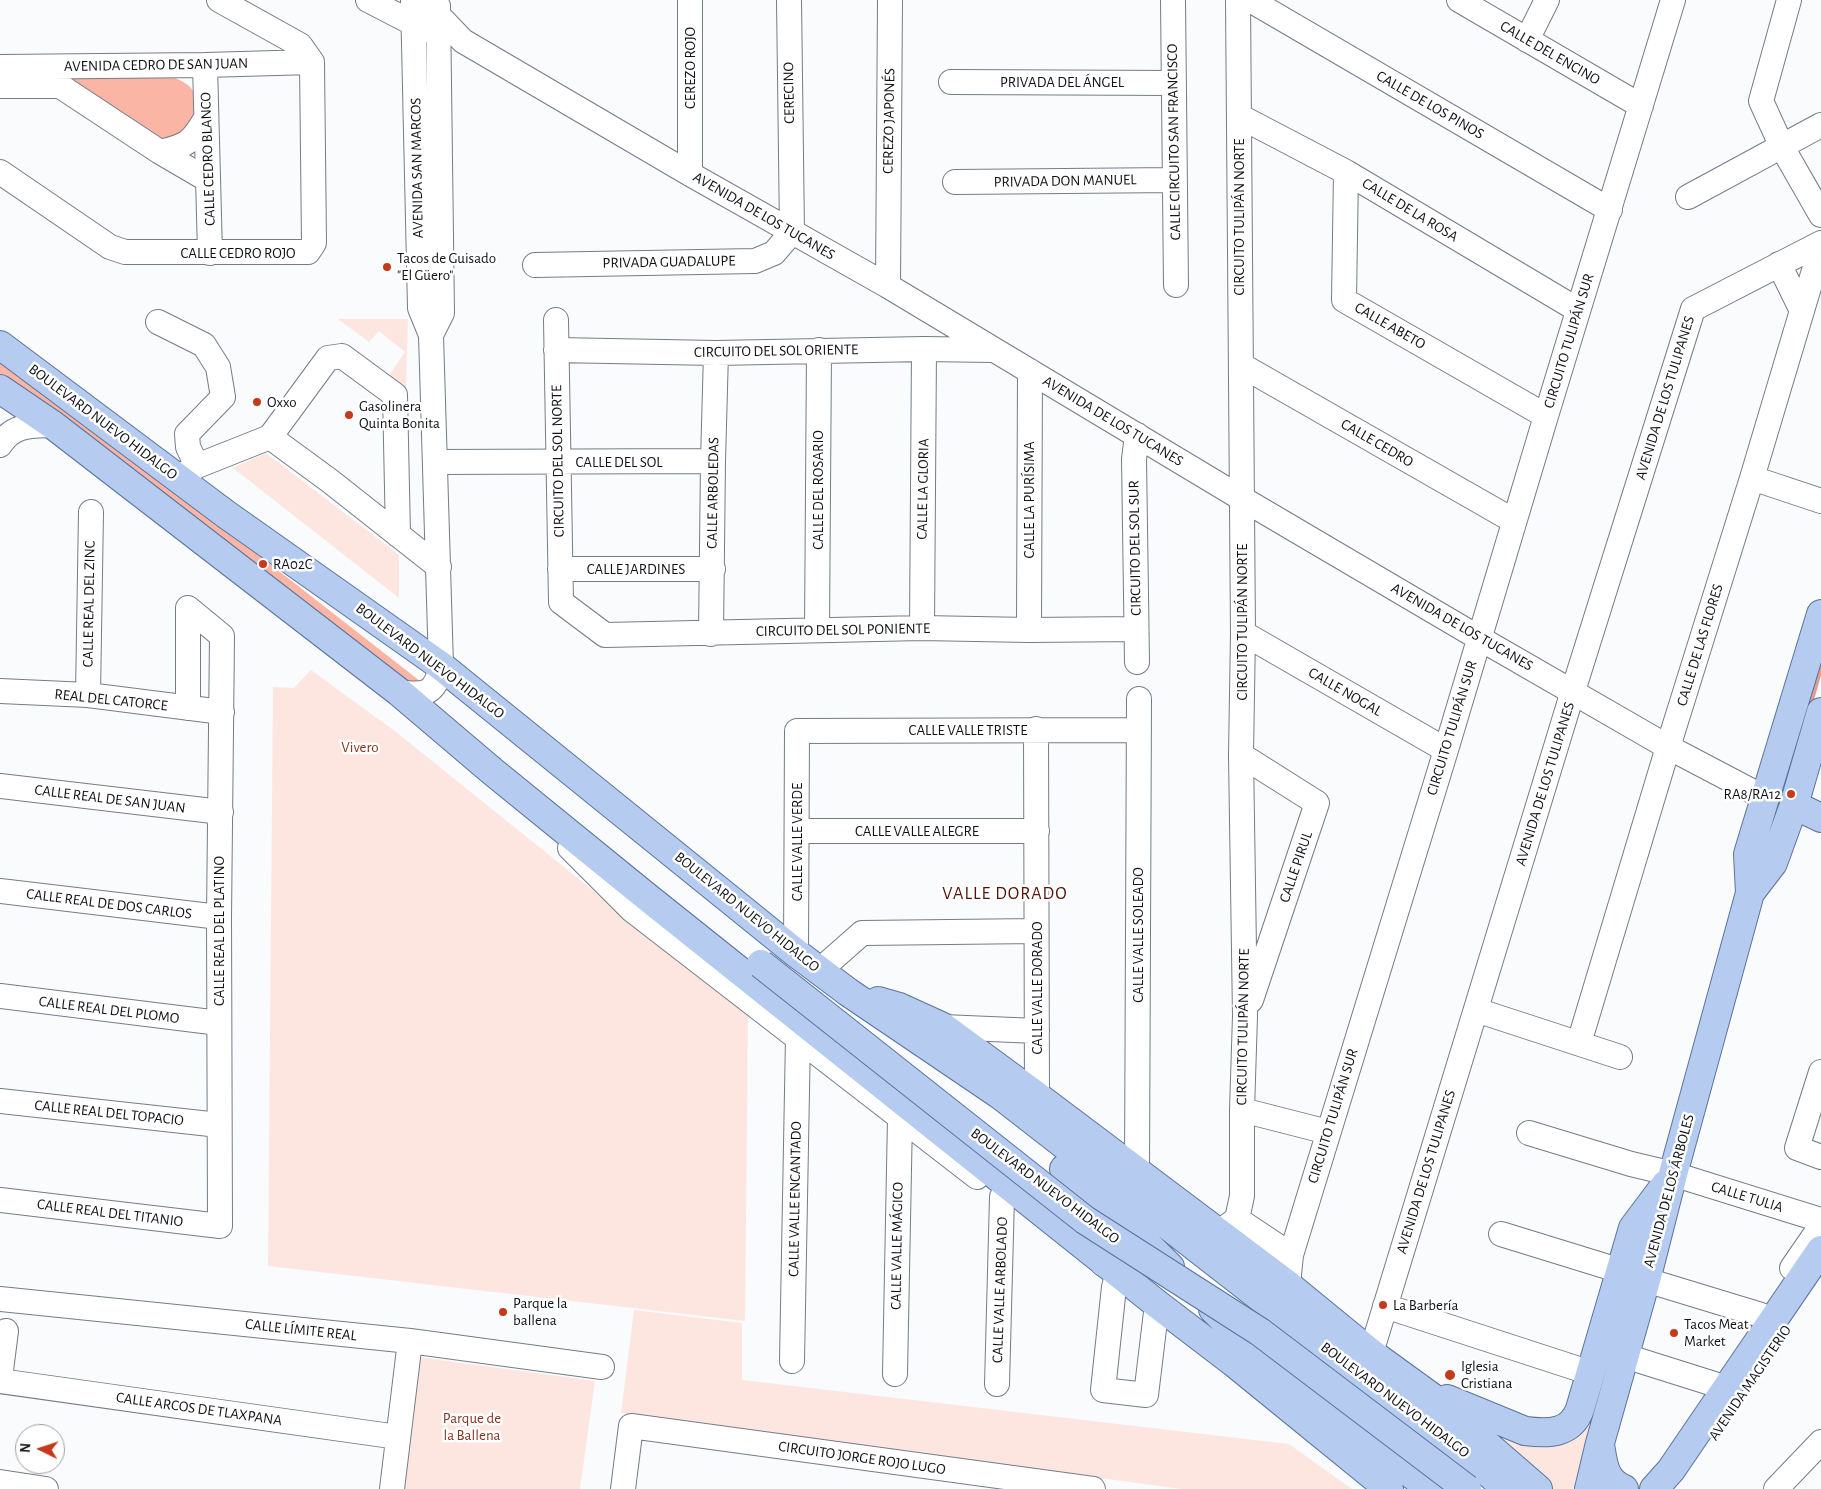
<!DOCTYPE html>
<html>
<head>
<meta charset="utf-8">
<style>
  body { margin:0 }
  #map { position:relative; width:1821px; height:1489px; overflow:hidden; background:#f9fbfd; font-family:"Alegreya Sans",sans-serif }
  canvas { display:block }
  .north { position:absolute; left:15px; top:1424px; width:50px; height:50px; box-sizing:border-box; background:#fff; border:1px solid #9fa0a2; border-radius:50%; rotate:274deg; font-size:14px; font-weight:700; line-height:20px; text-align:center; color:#101216 }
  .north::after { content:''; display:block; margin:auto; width:18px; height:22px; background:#c43a1a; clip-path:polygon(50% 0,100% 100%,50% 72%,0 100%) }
</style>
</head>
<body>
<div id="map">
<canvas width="1821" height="1489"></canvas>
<div class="north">N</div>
</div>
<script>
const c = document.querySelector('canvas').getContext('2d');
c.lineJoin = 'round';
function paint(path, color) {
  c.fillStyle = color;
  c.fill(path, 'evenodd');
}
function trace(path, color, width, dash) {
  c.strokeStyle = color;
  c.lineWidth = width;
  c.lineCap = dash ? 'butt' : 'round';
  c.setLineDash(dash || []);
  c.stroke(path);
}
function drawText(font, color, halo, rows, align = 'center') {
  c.font = font + ' "Alegreya Sans",sans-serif';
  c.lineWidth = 5;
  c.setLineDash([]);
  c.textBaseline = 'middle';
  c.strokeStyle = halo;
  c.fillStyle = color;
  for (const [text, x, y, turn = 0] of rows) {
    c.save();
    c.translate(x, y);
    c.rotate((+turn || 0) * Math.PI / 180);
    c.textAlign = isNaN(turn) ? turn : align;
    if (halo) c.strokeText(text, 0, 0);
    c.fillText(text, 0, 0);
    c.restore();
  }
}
paint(new Path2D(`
  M338,319H408L403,486L388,377L405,352L379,331L369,342Z
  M266,453L399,555V598L233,468Z
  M311,670L396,732L748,1015L745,1321L268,1266L273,687L294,688Z
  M634,1310L742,1323V1380L1289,1444L1352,1489H1181L621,1413Z
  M418,1357L595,1381L580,1489H400Z
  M1463,1414L1556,1445L1576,1438L1586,1425H1591L1573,1489H1551Z`), '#fee6e0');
paint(new Path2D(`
  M44,76L172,77C203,88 196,101 193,129L165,143Z
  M0,357L89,423L420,681L413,689L0,379Z`), '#fbb5a4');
trace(new Path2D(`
  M1808,712L1821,666
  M1769,836L1799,739`), '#e19d8d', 5);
const minor = new Path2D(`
  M219,0L300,45L312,62
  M368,0L426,30
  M416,0L438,15L463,41L690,174L888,286L1241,498L1479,638L1668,747L1765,798
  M690,0V174
  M1173,0L1176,285
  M1250,0L1610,210
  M1459,0L1641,106
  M1789,0L1761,101L1782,147L1821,215
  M1527,40L1547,0
  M205,65L210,253
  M0,67L205,65L312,62
  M951,82L1174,83
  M0,86H60L160,152L208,180
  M1239,116L1346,172L1578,310
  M160,152C187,146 192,142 206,118
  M0,172L110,247L125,252H308L314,243L312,62
  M1346,172L1344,300L1546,416
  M955,182L1174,180
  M1688,197L1821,125
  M1779,264L1802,311
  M535,265L755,261L774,253L792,232L789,0
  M888,286L890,0
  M556,320L561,602L605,635L922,628L1029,630L1136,629
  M158,322L204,345L218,367L223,397L187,434L188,447L197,466
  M431,335L442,313L438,6
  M556,350L716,353L924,349L994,350
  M1241,365L1514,521
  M1137,435L1134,459L1137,662
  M270,437L328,358L342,356L395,395L398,535
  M0,445C13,424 31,426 53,425
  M435,462L713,461
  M178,478L197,466L270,437L330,481L439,567
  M1752,478L1821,501
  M560,569H713
  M922,628L924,349
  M817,630L819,350
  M1029,630L1030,371
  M1243,633L1446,750
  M711,634L713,461L716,353
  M0,691L88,695L222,712
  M399,692C426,696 435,694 441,666L431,335L420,308L413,0
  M88,695L91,512
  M188,708V608
  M1036,729L1037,1096
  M1241,755L1317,803L1251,1000
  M0,786L221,812
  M797,831H1037
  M570,848L632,910L977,1177
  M0,891L219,917
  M796,953L797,731L1139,730
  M819,971L862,933L1036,931
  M0,996L219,1023
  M1476,1010L1620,1057
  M943,1027L1037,1031
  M1579,1043L1668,747L1752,478L1821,247
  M1821,1072L1797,1148L1821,1157
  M0,1101L219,1125
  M1242,1110L1328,1132
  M1529,1133L1631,1164L1673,1174L1821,1220
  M1137,1171L1139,699
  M0,1200L220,1226L219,917L222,636L188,608
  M1237,1219L1291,1255
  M1218,1233L1237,1219L1242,1196V1110L1245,1016L1241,755L1243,633L1238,0
  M1501,1234L1621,1271
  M1103,1264L1118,1272L1114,1287L1103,1390L1146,1395L1157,1304
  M1792,1268L1821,1226
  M1646,1280L1761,1315
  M1288,1285L1291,1255L1446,750L1546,416L1673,0
  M0,1299L410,1341L602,1367
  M1385,1306L1591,1373
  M1371,1353L1573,691L1693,309L1821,243
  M1625,1356L1714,1384
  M792,1361L798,1037
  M895,1374L900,1118
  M0,1378L6,1331
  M0,1381L398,1437
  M997,1384L1002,1197
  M0,1482L46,1489
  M392,1489L410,1341
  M623,1489L631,1426L1093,1489
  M1776,1489L1821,1442`);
const major = new Path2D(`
  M0,345L227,515L441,666L796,953L848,992L1000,1095L1266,1302L1454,1443L1507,1489
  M0,389L53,425L399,692L492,771L647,897L1157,1304L1233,1362L1389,1489
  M1794,805L1821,818
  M1750,893L1773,863L1794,805L1821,712
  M878,1001L899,1007L943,1027L1037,1096L1288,1285L1371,1353L1433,1398L1538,1489
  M1064,1169L1099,1197L1170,1267
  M1213,1309L1241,1337L1430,1489
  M1447,1399L1525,1431C1549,1434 1571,1434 1580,1409L1633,1228L1666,1184
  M1600,1444C1603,1463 1604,1481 1624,1489
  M1589,1489L1600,1443L1646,1280L1673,1174L1750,893L1748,854L1821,614
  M1654,1489L1671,1470L1821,1250`);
trace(minor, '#757c88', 26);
trace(major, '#5b749c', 30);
trace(minor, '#fff', 24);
trace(major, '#b5cbef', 28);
const majorBridge = new Path2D(`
  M761,964L1085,1220L1260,1332L1467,1489`);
trace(majorBridge, '#5b749c', 30, []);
trace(majorBridge, '#b5cbef', 28);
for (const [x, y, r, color] of [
  [387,267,5,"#c43a1a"],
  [257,402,5,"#c43a1a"],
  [349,415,5,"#c43a1a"],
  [263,564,5,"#c43a1a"],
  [1791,794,5,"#c43a1a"],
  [1383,1305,5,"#c43a1a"],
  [503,1312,5,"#c43a1a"],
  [1674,1333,5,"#c43a1a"],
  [1450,1375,6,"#c43a1a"]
]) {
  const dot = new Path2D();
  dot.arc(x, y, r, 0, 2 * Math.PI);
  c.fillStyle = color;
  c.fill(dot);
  trace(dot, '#fff', 2);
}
drawText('15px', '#101216', '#fff', [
  ["CALLE DEL ENCINO",1550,53,30],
  ["AVENIDA CEDRO DE SAN JUAN",156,65,-1],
  ["CEREZO ROJO",690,68,-90],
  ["PRIVADA DEL ÁNGEL",1062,82],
  ["CERECINO",789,93,-91],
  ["CALLE DE LOS PINOS",1430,105,30],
  ["CEREZO JAPONÉS",889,121,-89],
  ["CALLE CIRCUITO SAN FRANCISCO",1174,142,-91],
  ["CALLE CEDRO BLANCO",208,159,-92],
  ["AVENIDA SAN MARCOS",417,168,-91],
  ["PRIVADA DON MANUEL",1065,181,-1],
  ["CALLE DE LA ROSA",1410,210,31],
  ["AVENIDA DE LOS TUCANES",764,216,30],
  ["CIRCUITO TULIPÁN NORTE",1239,217,-90],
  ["CALLE CEDRO ROJO",238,253],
  ["PRIVADA GUADALUPE",669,262,-1],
  ["CALLE ABETO",1390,326,30],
  ["CIRCUITO TULIPÁN SUR",1569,341,-73],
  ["CIRCUITO DEL SOL ORIENTE",776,351,-1],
  ["AVENIDA DE LOS TULIPANES",1665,398,-73],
  ["AVENIDA DE LOS TUCANES",1113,421,31],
  ["BOULEVARD NUEVO HIDALGO",103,422,37],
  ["CALLE CEDRO",1377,443,30],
  ["CIRCUITO DEL SOL NORTE",558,461,-91],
  ["CALLE DEL SOL",619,462],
  ["CALLE LA GLORIA",923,489,-89],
  ["CALLE DEL ROSARIO",818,490,-90],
  ["CALLE ARBOLEDAS",713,493,-89],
  ["CALLE LA PURÍSIMA",1029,500,-90],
  ["CIRCUITO DEL SOL SUR",1135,548,-91],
  ["CALLE JARDINES",636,569],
  ["CALLE REAL DEL ZINC",89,604,-89],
  ["CIRCUITO TULIPÁN NORTE",1242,622,-90],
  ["AVENIDA DE LOS TUCANES",1462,627,30],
  ["CIRCUITO DEL SOL PONIENTE",843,630,-1],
  ["CALLE DE LAS FLORES",1700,645,-73],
  ["BOULEVARD NUEVO HIDALGO",430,661,37],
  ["CALLE NOGAL",1345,692,30],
  ["REAL DEL CATORCE",111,700,6],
  ["CIRCUITO TULIPÁN SUR",1452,728,-73],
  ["CALLE VALLE TRISTE",968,730],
  ["AVENIDA DE LOS TULIPANES",1545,784,-73],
  ["CALLE REAL DE SAN JUAN",110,799,7],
  ["CALLE VALLE ALEGRE",917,831],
  ["CALLE VALLE VERDE",797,842,-90],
  ["CALLE PIRUL",1296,867,-71],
  ["CALLE REAL DE DOS CARLOS",109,904,7],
  ["BOULEVARD NUEVO HIDALGO",747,912,39],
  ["CALLE REAL DEL PLATINO",219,931,-90],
  ["CALLE VALLE SOLEADO",1138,935,-90],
  ["CALLE VALLE DORADO",1037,988,-90],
  ["CALLE REAL DEL PLOMO",109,1010,7],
  ["CIRCUITO TULIPÁN NORTE",1243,1027,-89],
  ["CALLE REAL DEL TOPACIO",109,1113,6],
  ["CIRCUITO TULIPÁN SUR",1333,1116,-73],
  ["AVENIDA DE LOS TULIPANES",1426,1172,-73],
  ["BOULEVARD NUEVO HIDALGO",1045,1186,37],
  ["AVENIDA DE LOS ÁRBOLES",1669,1191,-75],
  ["CALLE TULIA",1747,1197,17],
  ["CALLE VALLE ENCANTADO",795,1199,-89],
  ["CALLE REAL DEL TITANIO",110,1213,7],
  ["CALLE VALLE MÁGICO",897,1246,-89],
  ["CALLE VALLE ARBOLADO",1000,1290,-88],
  ["CALLE LÍMITE REAL",301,1330,6],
  ["AVENIDA MAGISTERIO",1750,1383,-56],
  ["BOULEVARD NUEVO HIDALGO",1395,1400,37],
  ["CALLE ARCOS DE TLAXPANA",199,1409,8],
  ["CIRCUITO JORGE ROJO LUGO",862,1458,8]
]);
drawText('15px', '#101216', '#fff', [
  ["Tacos de Guisado",397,258],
  ["\"El Güero\"",397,275],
  ["Oxxo",267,402],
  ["Gasolinera",359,406],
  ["Quinta Bonita",359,423],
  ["RA02C",273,564],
  ["RA8/RA12",1781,794,"right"],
  ["Parque la",513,1303],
  ["ballena",513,1320],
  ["La Barbería",1393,1305],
  ["Tacos Meat",1684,1324],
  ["Market",1684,1341],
  ["Iglesia",1461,1366],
  ["Cristiana",1461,1383]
], 'left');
drawText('15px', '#853422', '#fff', [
  ["Vivero",360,747],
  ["Parque de",472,1418],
  ["la Ballena",472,1435]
]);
c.letterSpacing = '1px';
drawText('18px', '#551204', '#fff', [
  ["VALLE DORADO",1005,894]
]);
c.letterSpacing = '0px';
</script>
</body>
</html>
